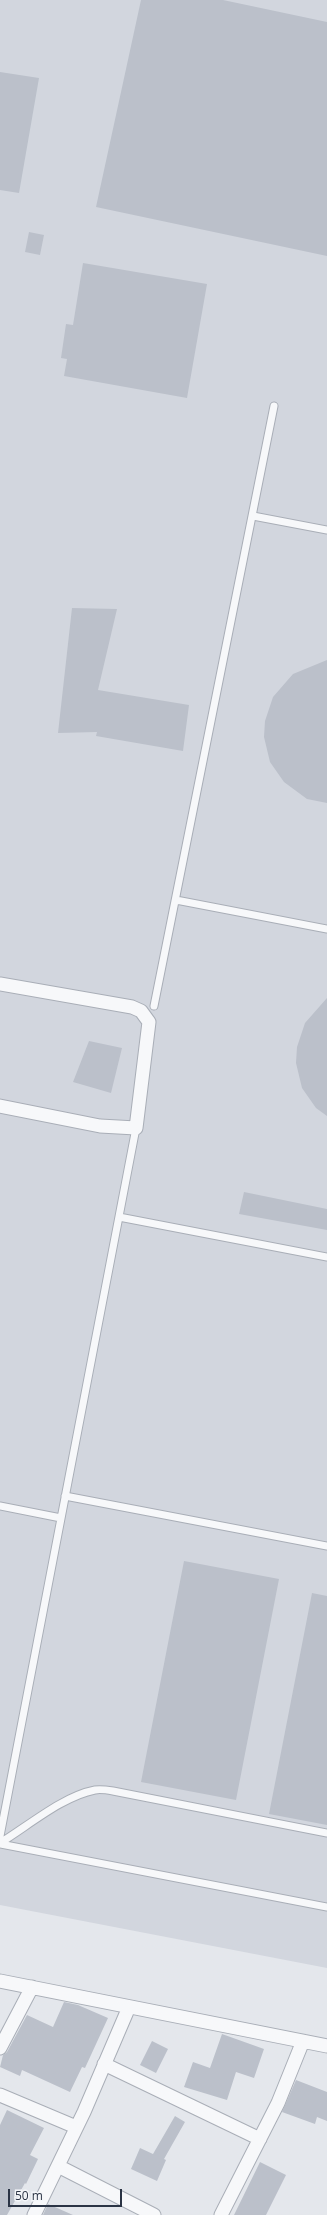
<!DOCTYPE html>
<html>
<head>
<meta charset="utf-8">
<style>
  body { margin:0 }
  #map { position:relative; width:327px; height:2215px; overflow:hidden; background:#e4e7ec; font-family:"Open Sans",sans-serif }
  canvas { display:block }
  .scale { position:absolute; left:8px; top:2189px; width:114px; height:18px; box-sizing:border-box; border:2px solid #2b3445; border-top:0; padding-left:5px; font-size:12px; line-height:14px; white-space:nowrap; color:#2b3445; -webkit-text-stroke:3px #f4f6f9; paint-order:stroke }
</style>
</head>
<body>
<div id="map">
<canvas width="327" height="2215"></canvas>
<div class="scale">50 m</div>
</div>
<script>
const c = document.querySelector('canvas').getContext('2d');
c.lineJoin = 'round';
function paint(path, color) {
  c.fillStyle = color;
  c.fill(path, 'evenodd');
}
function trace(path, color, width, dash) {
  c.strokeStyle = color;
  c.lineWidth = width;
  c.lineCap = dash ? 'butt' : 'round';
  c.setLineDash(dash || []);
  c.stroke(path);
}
paint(new Path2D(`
  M0,0H327V1968L0,1905Z`), '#d2d6de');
paint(new Path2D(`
  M141,0H223L327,22V256L96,207Z
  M0,72L39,78L19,193L0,190Z
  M29,232L44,235L40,255L25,252Z
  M83,263L207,284L187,398L64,376L67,359L61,358L66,324L73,325Z
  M72,608L117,609L98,690L189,705L183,751L96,736L97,732L58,733Z
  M327,660V803L307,799L284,782L270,762L264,737L265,721L273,697L293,674Z
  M327,998V1116L316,1108L302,1088L296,1063L297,1047L305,1023Z
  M89,1041L122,1048L111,1093L73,1082Z
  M244,1192L327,1209V1230L239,1214Z
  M184,1561L279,1579L236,1800L141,1782Z
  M312,1593L327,1596V1825L269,1814Z
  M64,2002L78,2005L108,2018L85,2068L82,2067L70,2092L22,2070L20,2076L0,2067L3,2055L7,2052L27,2015L53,2027Z
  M222,2034L264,2049L254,2078L236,2072L227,2100L184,2087L193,2062L210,2068Z
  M152,2041L168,2049L156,2073L140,2065Z
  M296,2080L327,2092V2121L317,2117L315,2124L282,2112Z
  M7,2110L44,2128L30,2155L38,2159L26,2184L25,2183L7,2215H0V2125Z
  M175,2116L185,2122L164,2159L166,2160L157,2181L131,2169L140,2148L153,2154Z
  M260,2162L286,2175L266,2215H234Z
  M48,2204L73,2215H43Z`), '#bbc0ca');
const lane = new Path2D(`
  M253,516L327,530
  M176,900L327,929
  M154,1006L274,406
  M119,1217L327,1257
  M65,1496L327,1546
  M0,1506L61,1518
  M0,1836L136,1128
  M0,1843C28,1826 63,1796 95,1790C100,1789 107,1790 113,1791L327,1833
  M0,1844L327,1907`);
const street = new Path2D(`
  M0,984L132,1007L141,1011L149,1022L136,1128L100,1126L0,1106
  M0,1981L327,2046
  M0,2048L32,1987
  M104,2064L260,2139
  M0,2095L76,2127
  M58,2166L154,2215
  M34,2215L84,2112L129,2007
  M221,2215L278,2103L303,2041`);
trace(lane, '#a9aeb7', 9);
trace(street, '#a9aeb7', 15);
trace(lane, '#f7f8fa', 7);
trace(street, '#f7f8fa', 13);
</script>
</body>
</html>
